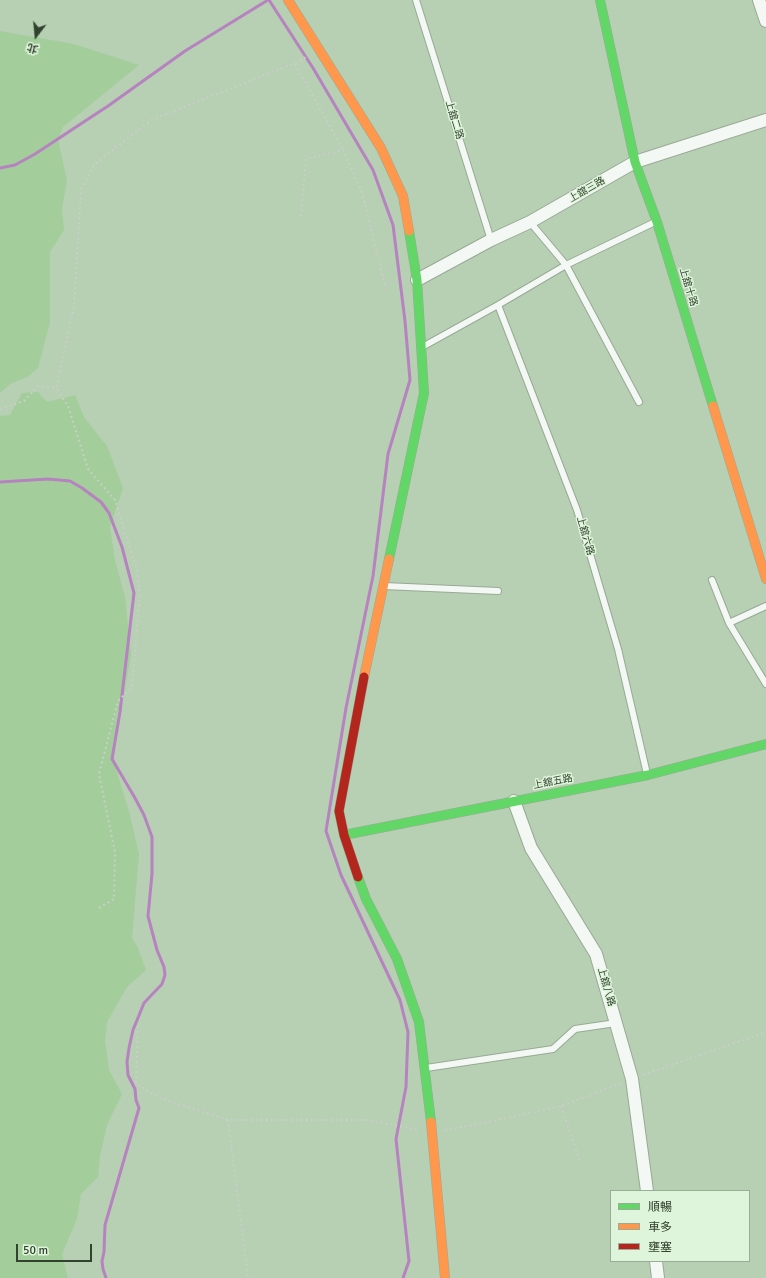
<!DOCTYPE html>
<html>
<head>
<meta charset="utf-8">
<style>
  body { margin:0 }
  #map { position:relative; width:766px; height:1278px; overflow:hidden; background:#b7cfb3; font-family:Signika,"Noto Sans TC",sans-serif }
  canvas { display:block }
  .legend { position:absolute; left:610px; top:1190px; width:140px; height:72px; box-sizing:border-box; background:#dff5db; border:1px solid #99ad96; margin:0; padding:5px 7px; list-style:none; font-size:12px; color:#31422e }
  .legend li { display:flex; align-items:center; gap:8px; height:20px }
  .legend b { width:20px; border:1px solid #99ad96 }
  .north { position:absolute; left:16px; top:16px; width:40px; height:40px; -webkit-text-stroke:3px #dff5db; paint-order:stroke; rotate:196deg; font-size:11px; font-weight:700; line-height:16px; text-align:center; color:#31422e }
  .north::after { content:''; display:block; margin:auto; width:14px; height:18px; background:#31422e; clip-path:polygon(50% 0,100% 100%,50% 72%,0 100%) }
  .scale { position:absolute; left:16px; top:1244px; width:76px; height:18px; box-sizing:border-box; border:2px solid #31422e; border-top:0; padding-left:5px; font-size:12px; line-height:14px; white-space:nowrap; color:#31422e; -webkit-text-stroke:3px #dff5db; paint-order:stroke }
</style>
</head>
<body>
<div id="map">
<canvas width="766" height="1278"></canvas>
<ul class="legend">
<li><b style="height:5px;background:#63d668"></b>順暢</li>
<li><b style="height:5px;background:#ff974d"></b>車多</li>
<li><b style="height:5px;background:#b3261e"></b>壅塞</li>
</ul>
<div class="north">北</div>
<div class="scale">50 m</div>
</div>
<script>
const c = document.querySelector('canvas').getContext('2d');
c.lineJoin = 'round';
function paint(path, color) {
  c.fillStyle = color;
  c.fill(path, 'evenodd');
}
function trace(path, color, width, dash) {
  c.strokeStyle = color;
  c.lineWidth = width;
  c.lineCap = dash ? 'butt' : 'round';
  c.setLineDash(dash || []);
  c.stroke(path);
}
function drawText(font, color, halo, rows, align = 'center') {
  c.font = font + ' Signika,"Noto Sans TC",sans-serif';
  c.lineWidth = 3;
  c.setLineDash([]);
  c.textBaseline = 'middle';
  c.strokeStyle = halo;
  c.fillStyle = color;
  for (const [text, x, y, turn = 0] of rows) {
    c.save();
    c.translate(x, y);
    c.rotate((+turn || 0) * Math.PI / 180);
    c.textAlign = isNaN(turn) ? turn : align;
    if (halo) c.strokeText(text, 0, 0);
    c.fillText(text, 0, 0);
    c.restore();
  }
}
paint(new Path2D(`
  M0,31L74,44L139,65L63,127L58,140L67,180L62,209L64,230L50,252V322L38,368L29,376L10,384L0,393Z
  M38,392L47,402L75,395L84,417L107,446L123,488L110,527L115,560L125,597L131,654L124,696L117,714L114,762L130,815L139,854L132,938L138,948L146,970L127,987L107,1022L105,1041L109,1070L122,1094L107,1125L100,1156L98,1177L81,1194L77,1219L62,1254L68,1278H0V416L10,415L22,393Z`), '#a3ce9c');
trace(new Path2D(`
  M269,0L313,68L373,170L393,225L405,321L410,380L388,454L373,576L346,708L326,831L341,875L400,1000L408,1032L406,1087L396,1139L409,1261L403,1278
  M0,168L15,165L35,154L108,106L185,51L268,0
  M0,482L48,479L70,481L82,488L101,502L109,513L122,547L134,593L120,712L112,759L135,798L144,815L152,837V874L148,916L157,950L164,967L165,975L162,984L144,1003L133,1030L129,1048L127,1062L128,1075L135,1089L136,1100L139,1108L105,1225L104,1252L102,1261L103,1269L106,1278`), '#b683c0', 3);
const lane = new Path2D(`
  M416,0L491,240
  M530,222L566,265L639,402
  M498,305L577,510L618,649L647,774
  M424,346L498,305L566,265L655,222
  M712,580L729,623L766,684
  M384,586L498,591
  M729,623L766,606
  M426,1068L553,1049L575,1029L616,1023`);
const street = new Path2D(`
  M759,0L766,21
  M417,280L491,240L530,222L635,162L766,120
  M514,801L531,848L596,954L632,1079L647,1191
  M656,1261L658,1278`);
const fast = new Path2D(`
  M600,0L635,162L657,222L713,406
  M389,559L424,393L417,280L409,231
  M344,835L648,775L766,744
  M358,877L366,899L397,959L419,1022L431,1122`);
const slow = new Path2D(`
  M288,0L381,148L403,196L409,231
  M713,406L766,579
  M364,677L389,559
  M431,1122L445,1278`);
const jam = new Path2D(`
  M358,877L344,835L339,811L364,677`);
trace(lane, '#98aa95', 8);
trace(street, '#98aa95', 14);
trace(fast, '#98aa95', 10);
trace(slow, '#98aa95', 10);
trace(jam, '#98aa95', 10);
trace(new Path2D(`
  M295,64L343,150
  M301,216L306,159L343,150L362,193L386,289
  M0,409L24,401L38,386L56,388
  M99,908L114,899L115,852L99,774L118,701L132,687L140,592L137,570L115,500L88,469L68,406L56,388L74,307L81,190L94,165L151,120L295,63L308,56
  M138,1026L136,1084L160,1098L228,1120H368L419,1130
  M643,1075L766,1032
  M561,1106L580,1161
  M228,1120L248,1278
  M445,1130L479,1124L561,1106L622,1083`), '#c8cfc7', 2, [2, 3]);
trace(lane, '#f4f8f4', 6);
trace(street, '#f4f8f4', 12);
trace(fast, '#63d668', 9);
trace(slow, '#ff974d', 9);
trace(jam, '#b3261e', 9);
drawText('10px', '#31422e', '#dff5db', [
  ["上舘二路",454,120,73],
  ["上舘三路",587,190,-30],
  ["上舘十路",688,287,73],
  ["上舘六路",585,536,74],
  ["上舘五路",553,782,-11],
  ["上舘八路",606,987,74]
]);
</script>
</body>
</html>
